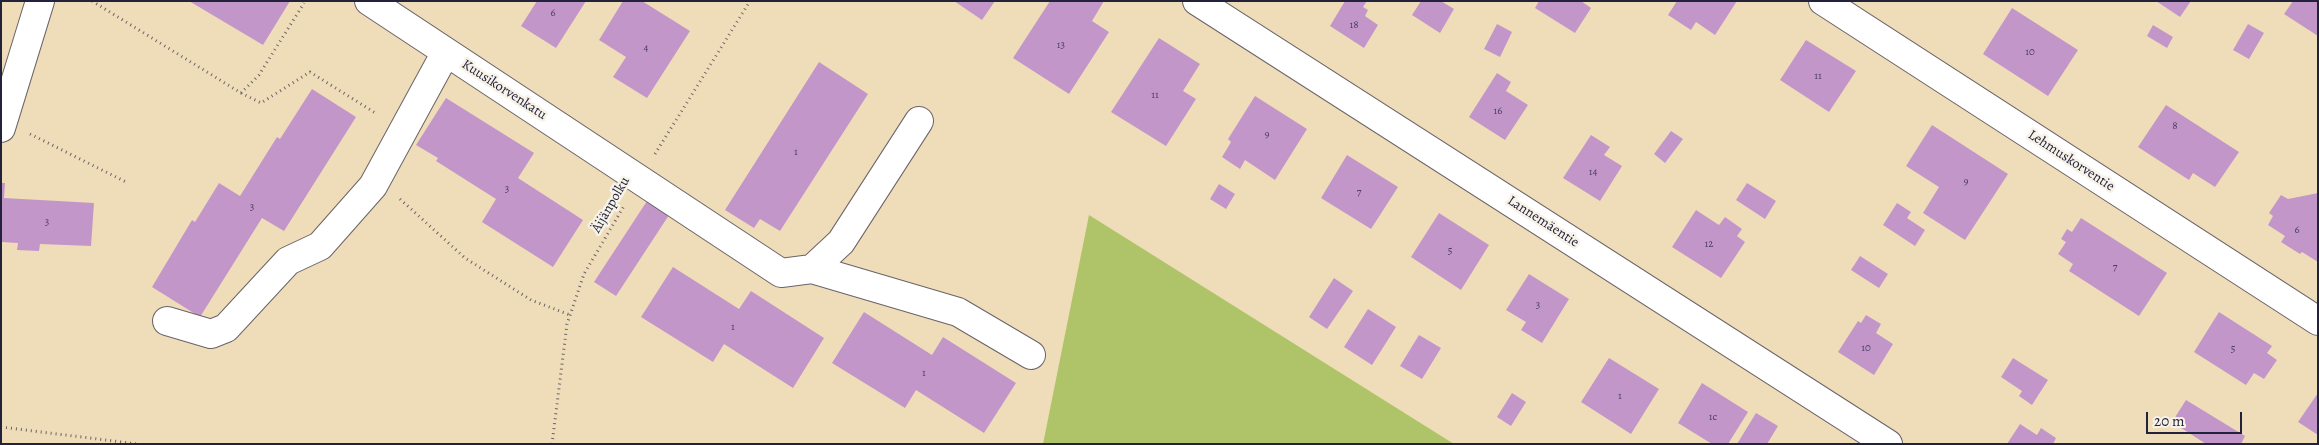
<!DOCTYPE html>
<html>
<head>
<meta charset="utf-8">
<style>
  body { margin:0 }
  #map { position:relative; width:2319px; height:445px; overflow:hidden; background:#efddba; font-family:Alegreya,serif }
  canvas { display:block }
  .frame { position:absolute; inset:0; border:2px solid #22223b; pointer-events:none }
  .scale { position:absolute; left:2146px; top:412px; width:96px; height:22px; box-sizing:border-box; border:2px solid #22223b; border-top:0; padding-left:6px; font-size:15px; line-height:18px; white-space:nowrap; color:#22223b; -webkit-text-stroke:4px #f7f3e8; paint-order:stroke }
</style>
</head>
<body>
<div id="map">
<canvas width="2319" height="445"></canvas>
<div class="frame"></div>
<div class="scale">20 m</div>
</div>
<script>
const c = document.querySelector('canvas').getContext('2d');
c.lineJoin = 'round';
function paint(path, color) {
  c.fillStyle = color;
  c.fill(path, 'evenodd');
}
function trace(path, color, width, dash) {
  c.strokeStyle = color;
  c.lineWidth = width;
  c.lineCap = dash ? 'butt' : 'round';
  c.setLineDash(dash || []);
  c.stroke(path);
}
function drawText(font, color, halo, rows, align = 'center') {
  c.font = font + ' Alegreya,serif';
  c.lineWidth = 5;
  c.setLineDash([]);
  c.textBaseline = 'middle';
  c.strokeStyle = halo;
  c.fillStyle = color;
  for (const [text, x, y, turn = 0] of rows) {
    c.save();
    c.translate(x, y);
    c.rotate((+turn || 0) * Math.PI / 180);
    c.textAlign = isNaN(turn) ? turn : align;
    if (halo) c.strokeText(text, 0, 0);
    c.fillText(text, 0, 0);
    c.restore();
  }
}
paint(new Path2D(`
  M1089,215L1454,444H1043Z`), '#afc468');
paint(new Path2D(`
  M189,1H290L263,45Z
  M537,1H586L556,48L521,26Z
  M623,1H642L690,31L647,98L613,77L626,57L599,40Z
  M954,1H995L982,20Z
  M1050,1H1104L1092,21L1109,32L1069,94L1013,58Z
  M1345,1H1367L1363,7L1368,10L1365,16L1378,25L1364,48L1330,26Z
  M1421,1H1441L1454,9L1440,33L1412,15Z
  M1539,1H1581L1591,8L1575,33L1535,8Z
  M1677,1H1737L1715,35L1696,22L1691,30L1668,15Z
  M2156,1H2191L2180,17Z
  M2293,1H2318V36L2284,14Z
  M2012,8L2078,50L2048,96L1983,54Z
  M1497,24L1512,32L1500,57L1484,49Z
  M2248,24L2264,33L2249,59L2233,50Z
  M2153,25L2173,37L2167,48L2147,36Z
  M1159,38L1200,64L1183,91L1196,99L1166,146L1111,112Z
  M1806,40L1856,71L1829,112L1780,80Z
  M819,62L868,94L780,231L760,219L754,228L725,210Z
  M1497,73L1511,82L1506,91L1528,105L1505,140L1469,117Z
  M312,89L356,117L284,231L262,218L200,317L152,287L192,220L195,222L219,183L240,196L277,137L280,139Z
  M1255,96L1307,129L1275,180L1245,160L1240,169L1222,157L1231,142L1228,139Z
  M446,98L534,153L518,178L583,220L553,267L482,222L496,199L436,161L438,158L416,145Z
  M2166,105L2239,152L2215,187L2193,173L2189,180L2138,147Z
  M1932,125L2008,174L1965,240L1923,213L1939,187L1906,166Z
  M1671,131L1683,139L1665,163L1654,154Z
  M1591,135L1610,147L1604,155L1622,166L1600,201L1563,178Z
  M1347,155L1398,187L1371,229L1321,198Z
  M1,183H5L4,198L94,203L91,246L40,244L39,251L17,250L18,243L1,242Z
  M1747,183L1776,201L1765,219L1736,200Z
  M1219,184L1235,194L1226,209L1210,199Z
  M2318,193V262L2302,252L2300,254L2281,242L2285,236L2268,225L2273,216L2269,213L2281,195L2288,199Z
  M647,201L669,215L616,296L594,282Z
  M1897,203L1911,212L1907,218L1925,230L1915,246L1883,225Z
  M1696,210L1719,225L1725,217L1742,229L1737,236L1745,242L1721,278L1672,247Z
  M1439,213L1489,245L1461,290L1411,257Z
  M2081,218L2167,273L2139,316L2069,271L2073,264L2058,254L2066,242L2061,239L2067,229L2072,232Z
  M1860,256L1888,274L1879,288L1851,270Z
  M673,267L739,309L751,291L824,338L793,388L724,344L713,362L641,317Z
  M1529,274L1569,299L1542,343L1521,330L1526,322L1506,310Z
  M1334,278L1353,291L1327,329L1309,317Z
  M1368,309L1396,327L1372,365L1344,347Z
  M864,312L932,355L943,337L1016,383L984,433L916,390L905,408L832,363Z
  M2219,312L2272,346L2267,353L2277,360L2264,379L2254,373L2246,385L2194,352Z
  M1866,315L1881,324L1876,333L1893,344L1874,375L1838,352L1858,321L1861,323Z
  M1419,335L1441,348L1422,379L1400,366Z
  M1609,358L1659,389L1631,434L1581,402Z
  M2013,358L2048,380L2032,405L2019,396L2022,391L2001,377Z
  M1702,383L1748,412L1728,444H1712L1678,423Z
  M1512,393L1526,402L1511,426L1497,417Z
  M2318,393V435L2298,422Z
  M2186,400L2245,436L2241,444H2206L2172,422Z
  M1756,413L1778,426L1767,444H1737Z
  M2020,424L2037,435L2041,428L2056,438L2053,444H2007Z`), '#c396c9');
const minor = new Path2D(`
  M369,1L781,273L812,269L841,242L919,121
  M1197,1L1888,444
  M1823,1L2318,321
  M1,128L40,1
  M812,269L958,312L1031,355
  M167,321L211,334L226,328L288,261L320,246L373,186L446,52`);
trace(minor, '#6a6367', 30);
trace(new Path2D(`
  M92,1L241,93L259,75L304,3
  M241,93L261,103L310,72L377,114
  M30,134L126,182
  M655,154L750,1
  M400,199L465,258L531,300L570,315
  M1,427L138,444
  M552,444L567,324L584,274L624,206`), '#6a6367', 3, [1, 4]);
trace(minor, '#fff', 28);
drawText('11px', '#4a3f5e', null, [
  ["6",553,13],
  ["18",1354,25],
  ["13",1061,45],
  ["4",646,48],
  ["10",2030,52],
  ["11",1818,76],
  ["11",1155,95],
  ["16",1498,111],
  ["8",2175,126],
  ["9",1267,134],
  ["1",796,152],
  ["14",1593,172],
  ["9",1966,181],
  ["3",507,189],
  ["7",1359,192],
  ["3",252,207],
  ["3",47,222],
  ["6",2297,230],
  ["12",1709,244],
  ["5",1450,251],
  ["7",2115,267],
  ["3",1538,305],
  ["1",733,327],
  ["10",1866,348],
  ["5",2233,349],
  ["1",924,373],
  ["1",1620,396],
  ["1c",1713,417]
]);
drawText('14px', '#22223b', '#f7f3e8', [
  ["Kuusikorvenkatu",504,90,33],
  ["Lehmuskorventie",2071,161,33],
  ["Äijänpolku",611,205,-60],
  ["Lannemäentie",1543,222,33]
]);
</script>
</body>
</html>
